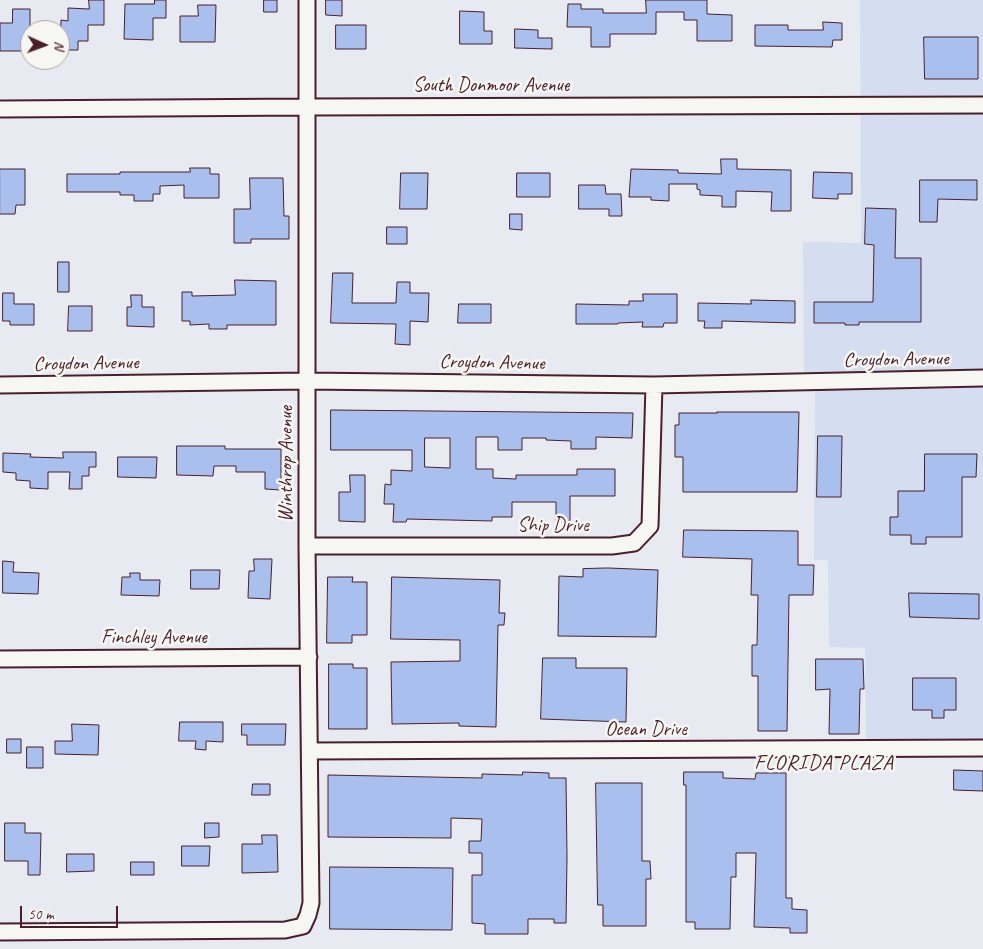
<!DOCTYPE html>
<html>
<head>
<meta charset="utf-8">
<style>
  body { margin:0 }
  #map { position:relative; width:983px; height:949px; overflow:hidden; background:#e7ebf1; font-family:Caveat,sans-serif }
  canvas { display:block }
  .north { position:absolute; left:20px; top:20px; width:50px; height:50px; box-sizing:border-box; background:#f6f6f2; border:1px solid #b1a0a2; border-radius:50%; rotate:92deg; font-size:14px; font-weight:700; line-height:20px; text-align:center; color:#4a1f2b }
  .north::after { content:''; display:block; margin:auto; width:18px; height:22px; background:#4a1f2b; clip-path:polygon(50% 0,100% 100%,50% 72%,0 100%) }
  .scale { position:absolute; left:20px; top:906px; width:98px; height:22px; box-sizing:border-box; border:2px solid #4a1f2b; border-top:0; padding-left:6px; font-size:15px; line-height:18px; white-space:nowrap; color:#4a1f2b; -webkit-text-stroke:4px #f6f6f2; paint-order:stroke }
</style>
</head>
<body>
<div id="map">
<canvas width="983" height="949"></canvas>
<div class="north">N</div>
<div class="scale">50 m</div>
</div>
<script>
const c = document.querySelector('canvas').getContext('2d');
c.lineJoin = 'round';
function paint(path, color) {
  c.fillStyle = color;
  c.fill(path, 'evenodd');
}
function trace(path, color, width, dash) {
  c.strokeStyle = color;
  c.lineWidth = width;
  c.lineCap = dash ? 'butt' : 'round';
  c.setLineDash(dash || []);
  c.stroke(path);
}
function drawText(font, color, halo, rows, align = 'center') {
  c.font = font + ' Caveat,sans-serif';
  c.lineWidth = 5;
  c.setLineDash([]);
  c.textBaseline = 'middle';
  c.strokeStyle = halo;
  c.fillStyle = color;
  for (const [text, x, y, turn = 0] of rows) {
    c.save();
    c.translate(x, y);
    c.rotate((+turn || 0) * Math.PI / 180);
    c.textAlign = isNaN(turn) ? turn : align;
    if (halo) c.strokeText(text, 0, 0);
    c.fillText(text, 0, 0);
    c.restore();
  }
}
paint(new Path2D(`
  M860,0H983V374L804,372L803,242L861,243Z
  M815,387H983V742L866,743L865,648L829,647L828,560H814Z`), '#d4def0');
const building = new Path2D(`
  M89,0H104V25H88V41H78V50H60L61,20L68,21V8L89,9Z
  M155,0H166V18H153V40L124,39L125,4H154Z
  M264,0H277V12H264Z
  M326,0H342V16L326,15Z
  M646,0H707V14L732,15V41H697V20H684V12H656V34H610V47H591V27H567L568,4H581V9H603V13H646Z
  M198,5H216L215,42H180V16H198Z
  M13,9H30V51H0V23H12Z
  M460,11L484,12V31H492V44H460Z
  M823,22L842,23V40H833L832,47L755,46V25H788V30H823Z
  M336,25H366V49H336Z
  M515,29L538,30V38H552V49L515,48Z
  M924,37H978V79H925Z
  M721,159H737V169L791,170V211H771L772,192L736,191V207H722V196L700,195V190L697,189V184H669V201L651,200V197H629L631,169L678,170V173L721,174Z
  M190,168H210V174H219V198H184V185L160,186V194H153V201H134V195H120V192H67V174H120V172H190Z
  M0,169H25V205H16L15,214H0Z
  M814,172L852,173V194H838V199L813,198Z
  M401,173H428L427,209H400Z
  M517,173H550V197H517Z
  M250,178H283L284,216H289V239H251V243H234V209H250Z
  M920,180H977V200L938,199L937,222H920Z
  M579,185H605L606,194H621L622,216H609V209H579Z
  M866,208L896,209L895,258H921V322H859V325H845V323H814V302H873L874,245L865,244Z
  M510,214H522V230L510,229Z
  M387,227H407V244H387Z
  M58,262H69V292H58Z
  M333,273H353L352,303H396L397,282H410V293H429L428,322L410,321V345L395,344L396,324L331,323Z
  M235,280L276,281V325H227V329H209V324L190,325V321H182V292H192V296L235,295Z
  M3,293H14V304H34V325H10V321H3Z
  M643,294H677V323H664L663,327H642L643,322L618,323V324H576V304L629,305V301H643Z
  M131,295H142V307H154V327L127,326V307H131Z
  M751,300L795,301V323L722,321V328H704L705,321H698V303L751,304Z
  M459,304H491V323H458Z
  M69,306H92V331H68Z
  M331,410L633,413L632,438L596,437V449H571V441L546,440V438H522V450H498V437H476V469H493V478L516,479V475H577V469H615V496H570V521H556V502H512V517H492V521L407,519L406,522H393L394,504H384L385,484L391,485V470L412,471V450H331ZM425,438H450V468L425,467Z
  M717,412H799L797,492H683V457H675V425H679V413H717Z
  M818,436H842L841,497H817Z
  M177,446H225V449H281V490L265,489V472H236V466H214L213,476L177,475Z
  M63,452H96V467H89V476H82V489H69L70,472H48V489L30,488V481L16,480V473L3,472V453L31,454L30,457L63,458Z
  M925,454H977L976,477H962V537H926V544H911V535H890V517H898V491H924Z
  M118,457H157L156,478L118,477Z
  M350,475H365V522L339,521V492H350Z
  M684,530L798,531V565H814L813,595H789L787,731H758V676H752V645H757L758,595H751L752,559L683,557Z
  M254,559H272L270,599L248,598L249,571H254Z
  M3,561L14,562L13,572L39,573L38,594L3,593Z
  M608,568L658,570L656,637L558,636L559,576L583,577V569Z
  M191,570H220L219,589H191Z
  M130,573H140V580H160L159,596L121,595L122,577H130Z
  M328,577H353L352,582H367V635H352V643H327Z
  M392,577L500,580L499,613H505L504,625H498L496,727L459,726V723L392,724L391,662L460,661V640L391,639Z
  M909,593L979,594V619L910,617Z
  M543,658H576V668H627L626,722L541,719Z
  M816,659H863L864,689H860L859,734H829L830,689L816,690Z
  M329,664H353V668H367V729H329Z
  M913,678H956V710H944V718H932V710H913Z
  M180,722H223V742L206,741V750L195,749L196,741H179Z
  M72,724L99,725L98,755L55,754V741H72Z
  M242,724H286L285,745H247V735H242Z
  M7,739H21V753H7Z
  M27,747H43V768H27Z
  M954,770L983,771V791L954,790Z
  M523,772L549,773V778H566L567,857L566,923H554V919H528V934H485V924L472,923V875H482V853H469V841H481L482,819L451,818V838L328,837V775L482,778V774L522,775Z
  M684,772H723V778L755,779L756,773H786V898H792V909L807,910V933H790V928L754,927L756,853H736V877H731L730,929H695V922H686V785H684Z
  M596,783H642V861H650L651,879H646V926H603V905H598Z
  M253,784H270V795H252Z
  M5,823H25V833H41L40,875H28V861H5Z
  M205,823H219V837L205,838Z
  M262,835H277L278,872L242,873V844H262Z
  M182,846H210L209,866H182Z
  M67,854H94V871L67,872Z
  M131,862H154V875H131Z
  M330,867L453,868L452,930L330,929Z`);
paint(building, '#a9c0ee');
trace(building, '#4a1f2b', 1);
const minor = new Path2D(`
  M0,109L307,107L983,105
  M0,385L307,381L654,385L983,378
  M307,546H612L634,543L650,526L654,385
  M0,659L309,657
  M310,751L983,748
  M0,932L285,930L303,926L308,915L311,903L307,546V0`);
trace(minor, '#4a1f2b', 19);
trace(minor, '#f6f6f2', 15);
drawText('20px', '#4a1f2b', '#f6f6f2', [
  ["South Donmoor Avenue",491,86],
  ["Croydon Avenue",896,360,-1],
  ["Croydon Avenue",492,363,1],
  ["Croydon Avenue",86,364,-1],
  ["Winthrop Avenue",287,464,-90],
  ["Ship Drive",553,526],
  ["Finchley Avenue",154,638],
  ["Ocean Drive",646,730]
]);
c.letterSpacing = '1px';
drawText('21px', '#4a1f2b', '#f6f6f2', [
  ["FLORIDA PLAZA",824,763]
]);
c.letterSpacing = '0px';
</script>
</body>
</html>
